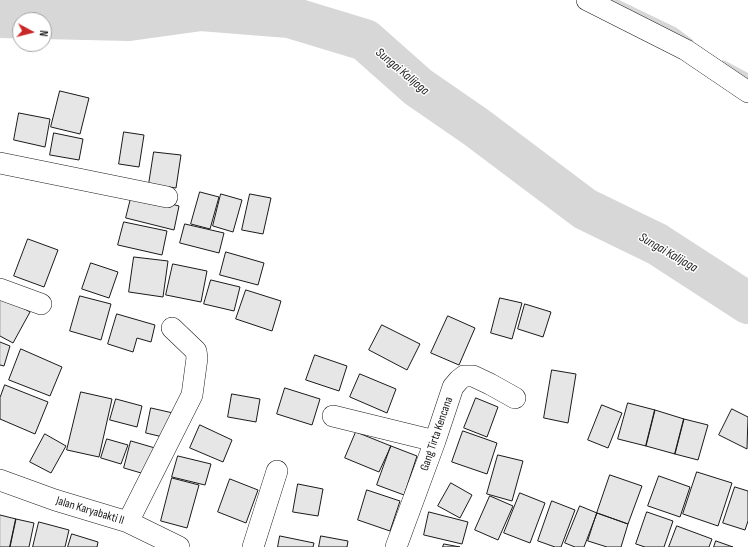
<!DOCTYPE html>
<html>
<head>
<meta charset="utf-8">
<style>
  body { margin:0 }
  #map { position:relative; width:748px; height:547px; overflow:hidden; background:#fff; font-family:"Sofia Sans Condensed",sans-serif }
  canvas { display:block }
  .north { position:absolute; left:12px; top:12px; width:40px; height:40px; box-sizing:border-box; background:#fff; border:1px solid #a3a3a3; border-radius:50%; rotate:97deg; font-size:11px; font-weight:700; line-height:16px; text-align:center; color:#1a1a1a }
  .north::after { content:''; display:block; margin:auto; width:14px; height:18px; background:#c62828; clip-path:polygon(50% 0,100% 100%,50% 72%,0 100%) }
</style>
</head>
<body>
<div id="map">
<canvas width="748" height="547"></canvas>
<div class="north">N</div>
</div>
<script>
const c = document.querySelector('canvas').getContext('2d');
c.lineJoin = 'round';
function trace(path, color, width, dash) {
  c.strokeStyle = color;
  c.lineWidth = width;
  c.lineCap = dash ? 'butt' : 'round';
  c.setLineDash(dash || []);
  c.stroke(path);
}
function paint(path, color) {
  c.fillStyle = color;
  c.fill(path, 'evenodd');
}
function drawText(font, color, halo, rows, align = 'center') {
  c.font = font + ' "Sofia Sans Condensed",sans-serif';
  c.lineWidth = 3;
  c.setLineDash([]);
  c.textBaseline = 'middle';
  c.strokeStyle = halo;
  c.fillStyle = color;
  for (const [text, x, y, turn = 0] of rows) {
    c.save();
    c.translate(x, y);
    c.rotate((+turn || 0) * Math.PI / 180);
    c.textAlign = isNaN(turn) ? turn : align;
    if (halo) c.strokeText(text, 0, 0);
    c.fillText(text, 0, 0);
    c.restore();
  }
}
trace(new Path2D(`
  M611,0L675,31L690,42
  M724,64L748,77`), '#d7d7d7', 7);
trace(new Path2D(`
  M0,17L129,20L201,10L289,17L365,40L418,87L476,127L585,209L657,244L748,303`), '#d7d7d7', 42);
const building = new Path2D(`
  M60,91L89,98L80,134L51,127Z
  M19,113L50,119L45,147L14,140Z
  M124,132L144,135L139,167L119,164Z
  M54,133L83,139L79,160L50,155Z
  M154,152L181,155L176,188L149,184Z
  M200,192L219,197L210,229L191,224Z
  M132,194L179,206L174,230L126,218Z
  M221,194L242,200L233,232L213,226Z
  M250,194L271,198L263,234L242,230Z
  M124,222L167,231L162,255L118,245Z
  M185,224L224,233L219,253L180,243Z
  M28,239L58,250L44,287L14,276Z
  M226,252L264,263L258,285L220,275Z
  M134,257L168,261L163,297L129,292Z
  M91,263L118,272L109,298L82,289Z
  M173,264L207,271L201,302L166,295Z
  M211,280L240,287L234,311L204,304Z
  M246,290L281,301L272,331L236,319Z
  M0,295L30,312L13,343L0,336Z
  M80,296L111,304L101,340L70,331Z
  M500,298L522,303L512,339L491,333Z
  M525,304L551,312L543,337L518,329Z
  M117,314L155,325L151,342L137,338L133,352L108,344Z
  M448,316L475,328L459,365L431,353Z
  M382,325L420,344L407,370L369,350Z
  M0,342L10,346L4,366L0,365Z
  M21,349L62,367L50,396L9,380Z
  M315,355L347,366L339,391L306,380Z
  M552,370L576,374L568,423L544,418Z
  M360,374L396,389L387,413L350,397Z
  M5,385L48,402L35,434L0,419V398Z
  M285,388L320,399L312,425L277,414Z
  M81,392L112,399L99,457L67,450Z
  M232,394L260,399L256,422L228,417Z
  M476,398L498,407L487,437L464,428Z
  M116,399L142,406L137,427L110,420Z
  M628,403L655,410L646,446L618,439Z
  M602,405L622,413L608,448L588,440Z
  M151,408L173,413L167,438L146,433Z
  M732,409L748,417L747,449L719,435Z
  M655,410L684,419L675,454L646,446Z
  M684,419L708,425L698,460L675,454Z
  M200,425L232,440L223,462L190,448Z
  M463,431L497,443L487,474L452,462Z
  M356,432L391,446L379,472L345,458Z
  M45,434L66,446L51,473L30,462Z
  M107,439L128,445L121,464L101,458Z
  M131,441L155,448L148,475L124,468Z
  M391,446L417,456L404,495L377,485Z
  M498,455L523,461L512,501L487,494Z
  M178,456L211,464L205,485L172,477Z
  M697,472L732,483L718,526L683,514Z
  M610,475L642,486L628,524L597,513Z
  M659,476L690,487L680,517L648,506Z
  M172,478L199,485L187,528L161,521Z
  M230,479L258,490L246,523L218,512Z
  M451,483L472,495L460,518L438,506Z
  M298,484L323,489L318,516L293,512Z
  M735,487L748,491V521L745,530L723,523Z
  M367,490L400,501L390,531L358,520Z
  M520,493L545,503L530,543L504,533Z
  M490,496L513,506L498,540L475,530Z
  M552,501L575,510L561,547H555L538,541Z
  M580,506L597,513L584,547H575L565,543Z
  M429,512L468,522L462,544L424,535Z
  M647,512L673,521L664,547H645L636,544Z
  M597,513L628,524L621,547H607L588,541Z
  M0,515L16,519L10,547H0Z
  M16,519L34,523L29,547H10Z
  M39,522L69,530L65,547H33Z
  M677,526L712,539L709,547H669Z
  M72,534L98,542L97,547H68Z
  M280,536L314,543L313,547H278Z
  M321,536L348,541L347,547H319Z
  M716,541L733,547H714Z
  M444,544L460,547H443Z`);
paint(building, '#e6e6e6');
trace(building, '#1a1a1a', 1);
const street = new Path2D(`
  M587,0L686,50L748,92
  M0,163L167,197
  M0,289L41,304
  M333,416L435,441
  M0,480L55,500L128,522L179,547
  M128,522L192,395L197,358L196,351L172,328
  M253,547L277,471
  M396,547L435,441L453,387L459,380L464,376H473L490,384L515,398`);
trace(street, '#1a1a1a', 22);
trace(street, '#fff', 21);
drawText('12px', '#1a1a1a', '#fff', [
  ["Gang Tirta Kencana",437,434,-71],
  ["Jalan Karyabakti II",90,511,17]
]);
drawText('italic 13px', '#1a1a1a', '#fff', [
  ["Sungai Kalijaga",402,72,40],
  ["Sungai Kalijaga",668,253,30]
]);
</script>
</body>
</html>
